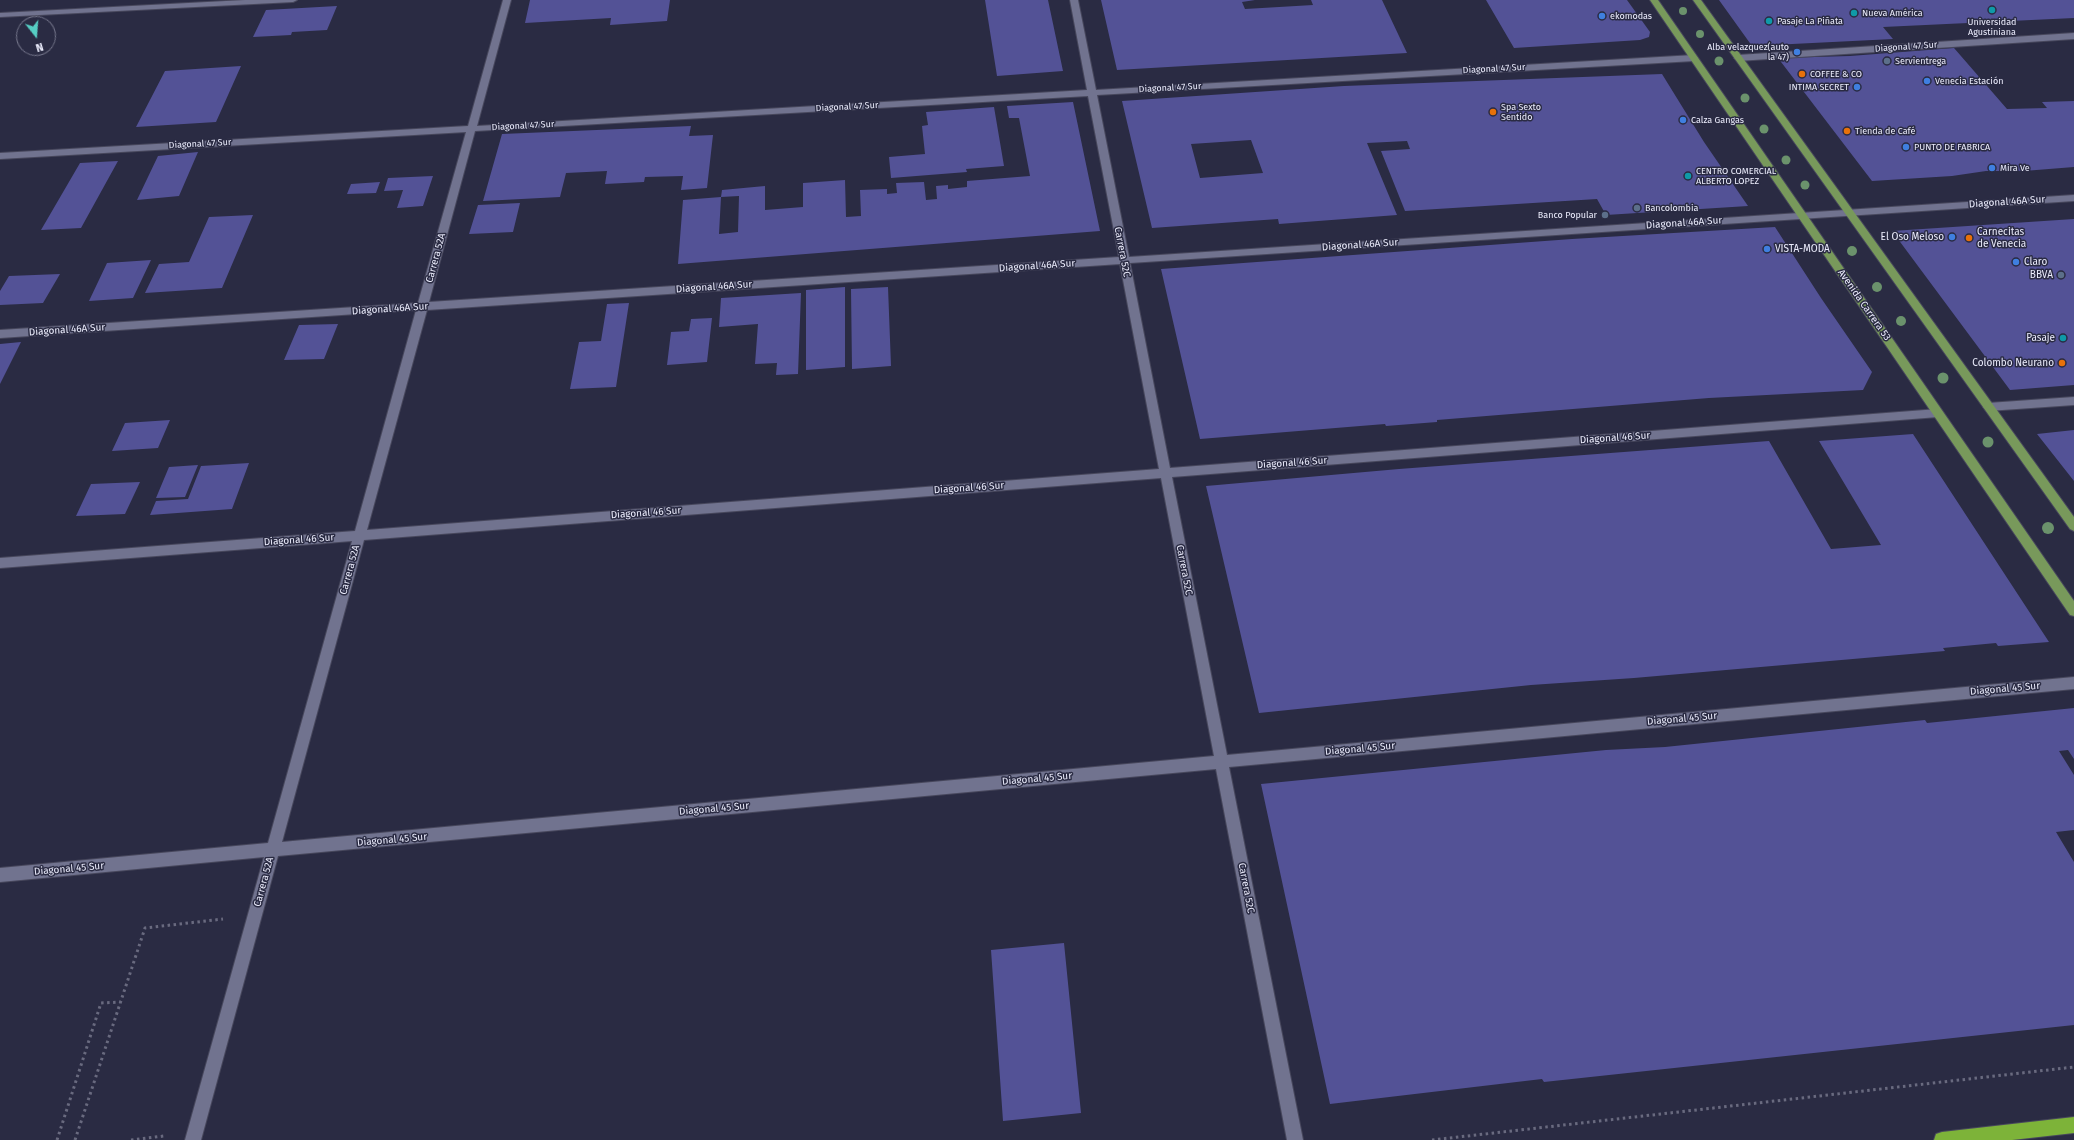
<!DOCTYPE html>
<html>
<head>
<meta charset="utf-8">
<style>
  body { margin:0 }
  #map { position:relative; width:2074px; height:1140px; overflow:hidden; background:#2a2b43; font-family:"Fira Sans",sans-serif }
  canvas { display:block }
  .north { position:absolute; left:16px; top:16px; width:40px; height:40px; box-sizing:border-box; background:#2a2b43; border:1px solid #77788d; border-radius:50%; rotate:163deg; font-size:11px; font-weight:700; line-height:16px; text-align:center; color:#ebecfc }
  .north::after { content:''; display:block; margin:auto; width:14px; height:18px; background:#56cec4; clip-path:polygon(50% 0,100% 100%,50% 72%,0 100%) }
</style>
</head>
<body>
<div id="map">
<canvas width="2074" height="1140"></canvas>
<div class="north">N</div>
</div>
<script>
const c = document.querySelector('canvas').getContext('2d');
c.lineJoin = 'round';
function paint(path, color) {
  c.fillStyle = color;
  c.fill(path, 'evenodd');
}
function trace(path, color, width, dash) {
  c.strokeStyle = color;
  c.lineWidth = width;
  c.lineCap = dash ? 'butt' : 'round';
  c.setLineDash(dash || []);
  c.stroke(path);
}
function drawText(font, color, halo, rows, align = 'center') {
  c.font = font + ' "Fira Sans",sans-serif';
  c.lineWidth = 3;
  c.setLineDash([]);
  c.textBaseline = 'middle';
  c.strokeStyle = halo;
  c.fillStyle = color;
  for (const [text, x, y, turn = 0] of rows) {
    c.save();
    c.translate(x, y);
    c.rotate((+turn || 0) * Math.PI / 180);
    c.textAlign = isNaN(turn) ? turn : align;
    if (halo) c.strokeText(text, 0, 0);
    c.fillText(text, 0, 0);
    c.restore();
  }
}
paint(new Path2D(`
  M530,0H670L667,21L610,25L611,18L525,23Z
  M985,0H1048L1063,71L997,76Z
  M1101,0H1255L1242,2L1245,9L1313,5L1311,0H1382L1407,53L1117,70Z
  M1486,0H1627L1650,32L1649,37L1640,40L1514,48Z
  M1719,0H2074V18L1883,27L1893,39L1752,46Z
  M337,6L327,30L292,32L291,35L253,37L266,10Z
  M1954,48L2007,109L2047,108L2042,102L2074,101V167L2024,171H1986L1952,176L1872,181L1778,58L1850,56Z
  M241,66L216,122L136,127L165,71Z
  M1662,74L1704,142L1748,206L1606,215L1597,199L1405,211L1381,151L1410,149L1407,141L1367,143L1397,215L1279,224L1278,219L1152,228L1122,101L1344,86ZM1251,140L1263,173L1200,178L1191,144Z
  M1073,102L1100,231L678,264L683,200L721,197L719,234L738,232L739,196L721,197L722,190L765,186V210L803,207V183L845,180L846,217L861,216L860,190L887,189V194L897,193L896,183L924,182L926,200L937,199L936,186L948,185V189L967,187V181L1030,176L1019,118H1009L1007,106Z
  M994,107L1004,166L966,169L967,172L891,178L889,157L925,154L922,126L928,125L926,112Z
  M691,126L689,136L713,135L707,188L681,190L683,176L645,177L644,182L605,184L607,171L566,173L560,197L483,201L502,134Z
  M198,152L179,196L137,200L158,156Z
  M118,161L81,228L41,230L80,163Z
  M433,176L423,206L397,208L403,190L384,191L388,178Z
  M380,182L376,193L347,194L351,184Z
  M520,203L513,232L469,234L478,205Z
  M253,215L222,288L145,293L159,264L189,262L209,217Z
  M2074,219V385L2010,390L1892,231Z
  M1775,227L1821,298L1872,372L1863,390L1709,398L1437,420V422L1386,426L1385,424L1200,439L1161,269L1572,239Z
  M151,260L133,298L89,301L107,263Z
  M60,274L43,303L0,305V291L9,276Z
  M845,287V367L806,370V290Z
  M888,287L891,366L852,369L851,289Z
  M801,293L798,374L776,375L777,363L755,364L758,324L719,327L721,298Z
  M629,303L616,387L570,389L579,342L601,341L607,304Z
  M712,318L707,362L667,365L671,332L689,331L691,319Z
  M338,324L324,359L284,360L299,325Z
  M21,342L0,384V344Z
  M170,420L158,448L112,451L125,423Z
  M2074,430V481L2037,434Z
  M1913,434L2049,642L1998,646L1996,643L1943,648L1945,651L1634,678L1531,685L1259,713L1206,486L1399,469L1769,441L1831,549L1881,545L1819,441Z
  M249,463L232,509L150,515L156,501L188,499L201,466Z
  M198,465L185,497L156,498L169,467Z
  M140,482L125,514L76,516L91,484Z
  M2074,708V759L2068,750L2059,751L2074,775V830L2056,832L2074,862V1025L1544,1082L1542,1079L1330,1104L1261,784L1606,750L1665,747L1925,720L1927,723Z
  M1064,943L1081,1113L1003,1121L991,950Z`), '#535296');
const minor = new Path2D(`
  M245,0H297L293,2L0,17V13Z
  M503,0H511L477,126L1087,90L1070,0H1078L1096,90L1694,55L1698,58L1694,61L1097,95L1129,257L2074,195V201L1130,263L1170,468L1938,409L1943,413L1938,417L1172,477L1227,755L2074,677V689L1229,767L1303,1140H1287L1216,769L278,856L201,1140H185L264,857L0,882V868L268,843L352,541L0,568V558L355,531L416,310L0,338V330L418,303L466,132L0,159V153L468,126ZM1088,96L1119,257L429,302L475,131ZM1120,264L1159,469L367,530L427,310ZM1161,478L1214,756L282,842L364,540Z
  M2074,33V39L1738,61L1734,58L1738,55Z
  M2074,397V405L1988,411L1983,407L1988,403Z`);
const major = new Path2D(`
  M1650,0H1658L2074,601V616L2070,615Z
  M1693,0H1701L2074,517V531L2070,529Z`);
const highway = new Path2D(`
  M2074,1117V1133L2012,1140H1934L1936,1134L1942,1132Z`);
trace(minor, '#47475c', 2);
trace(major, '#47475c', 2);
trace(highway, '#47475c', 2);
trace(new Path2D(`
  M57,1140L101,1003L121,1002
  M75,1140L145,928L223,919
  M131,1140L164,1136
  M1432,1140L2074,1067`), '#696a7f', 3, [2.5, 3.5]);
paint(minor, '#71738f');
paint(major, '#78995b');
paint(highway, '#7db339');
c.fillStyle = '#6b926c';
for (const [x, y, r] of [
  [1683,11,4],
  [1700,34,4],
  [1719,61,4.5],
  [1745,98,4.5],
  [1764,129,4.5],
  [1786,160,4.5],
  [1805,185,4.5],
  [1852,251,5],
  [1877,287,5],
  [1901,321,5],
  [1943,378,5.5],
  [1988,442,5.5],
  [2048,528,6]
]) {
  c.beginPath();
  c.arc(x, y, r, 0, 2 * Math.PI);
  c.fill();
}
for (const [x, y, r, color] of [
  [1992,10,4,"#0f9aa8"],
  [1854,13,4,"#0f9aa8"],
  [1602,16,4,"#3f7fe0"],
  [1769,21,4,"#0f9aa8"],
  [1797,52,4,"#3f7fe0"],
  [1887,61,4,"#5c6f8a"],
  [1802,74,4,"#e8710a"],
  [1927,81,4,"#3f7fe0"],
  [1857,87,4,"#3f7fe0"],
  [1493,112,4,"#e8710a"],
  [1683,120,4,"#3f7fe0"],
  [1847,131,4,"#e8710a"],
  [1906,147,4,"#3f7fe0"],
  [1992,168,4,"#3f7fe0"],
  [1688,176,4,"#0f9aa8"],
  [1637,208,4,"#5c6f8a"],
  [1605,215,4,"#5c6f8a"],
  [1952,237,4,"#3f7fe0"],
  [1969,238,4,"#e8710a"],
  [1767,249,4,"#3f7fe0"],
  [2016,262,4,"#3f7fe0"],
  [2061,275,4,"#5c6f8a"],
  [2063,338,4,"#0f9aa8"],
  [2062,363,4,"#e8710a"]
]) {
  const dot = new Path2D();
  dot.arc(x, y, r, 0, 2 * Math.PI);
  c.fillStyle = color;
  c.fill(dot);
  trace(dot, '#2a2b43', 1.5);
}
drawText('9px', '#ebecfc', '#2a2b43', [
  ["Nueva América",1862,13],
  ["ekomodas",1610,16],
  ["Pasaje La Piñata",1777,21],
  ["Universidad",1992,22,"center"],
  ["Agustiniana",1992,32,"center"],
  ["Alba velazquez(auto",1789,47,"right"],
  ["la 47)",1789,57,"right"],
  ["Servientrega",1895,61],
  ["COFFEE & CO",1810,74],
  ["Venecia Estación",1935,81],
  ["INTIMA SECRET",1849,87,"right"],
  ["Spa Sexto",1501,107],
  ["Sentido",1501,117],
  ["Calza Gangas",1691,120],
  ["Tienda de Café",1855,131],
  ["PUNTO DE FABRICA",1914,147],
  ["Mira Ve",2000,168],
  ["CENTRO COMERCIAL",1696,171],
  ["ALBERTO LOPEZ",1696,181],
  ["Bancolombia",1645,208],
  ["Banco Popular",1597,215,"right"]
], 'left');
drawText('9px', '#ebecfc', '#2a2b43', [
  ["Diagonal 47 Sur",1906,47,-4],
  ["Diagonal 47 Sur",1494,69,-3],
  ["Diagonal 47 Sur",1170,88,-3],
  ["Diagonal 47 Sur",847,107,-3],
  ["Diagonal 47 Sur",523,126,-3],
  ["Diagonal 47 Sur",200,144,-3]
]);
drawText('10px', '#ebecfc', '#2a2b43', [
  ["Diagonal 46A Sur",2007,202,-4],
  ["Diagonal 46A Sur",1684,223,-4],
  ["Diagonal 46A Sur",1360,245,-4],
  ["Carrera 52C",1122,252,79],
  ["Carrera 52A",436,258,-75],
  ["Diagonal 46A Sur",1037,266,-4],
  ["Diagonal 46A Sur",714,287,-4],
  ["Avenida Carrera 53",1864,305,55],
  ["Diagonal 46A Sur",390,309,-4],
  ["Diagonal 46A Sur",67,330,-4],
  ["Diagonal 46 Sur",1615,438,-4],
  ["Diagonal 46 Sur",1292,463,-4],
  ["Diagonal 46 Sur",969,488,-4],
  ["Diagonal 46 Sur",646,513,-4],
  ["Diagonal 46 Sur",299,540,-4],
  ["Carrera 52A",350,570,-75],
  ["Carrera 52C",1184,570,79],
  ["Diagonal 45 Sur",2005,689,-5],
  ["Diagonal 45 Sur",1682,719,-5],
  ["Diagonal 45 Sur",1360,749,-5],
  ["Diagonal 45 Sur",1037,779,-5],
  ["Diagonal 45 Sur",714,809,-5],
  ["Diagonal 45 Sur",392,840,-5],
  ["Diagonal 45 Sur",69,869,-5],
  ["Carrera 52A",264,882,-75],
  ["Carrera 52C",1246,888,79]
]);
drawText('10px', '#ebecfc', '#2a2b43', [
  ["Carnecitas",1977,232,"left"],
  ["de Venecia",1977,244,"left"],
  ["El Oso Meloso",1944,237],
  ["VISTA-MODA",1775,249,"left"],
  ["Claro",2024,262,"left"],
  ["BBVA",2053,275],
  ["Pasaje",2055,338],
  ["Colombo Neurano",2054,363]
], 'right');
</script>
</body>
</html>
